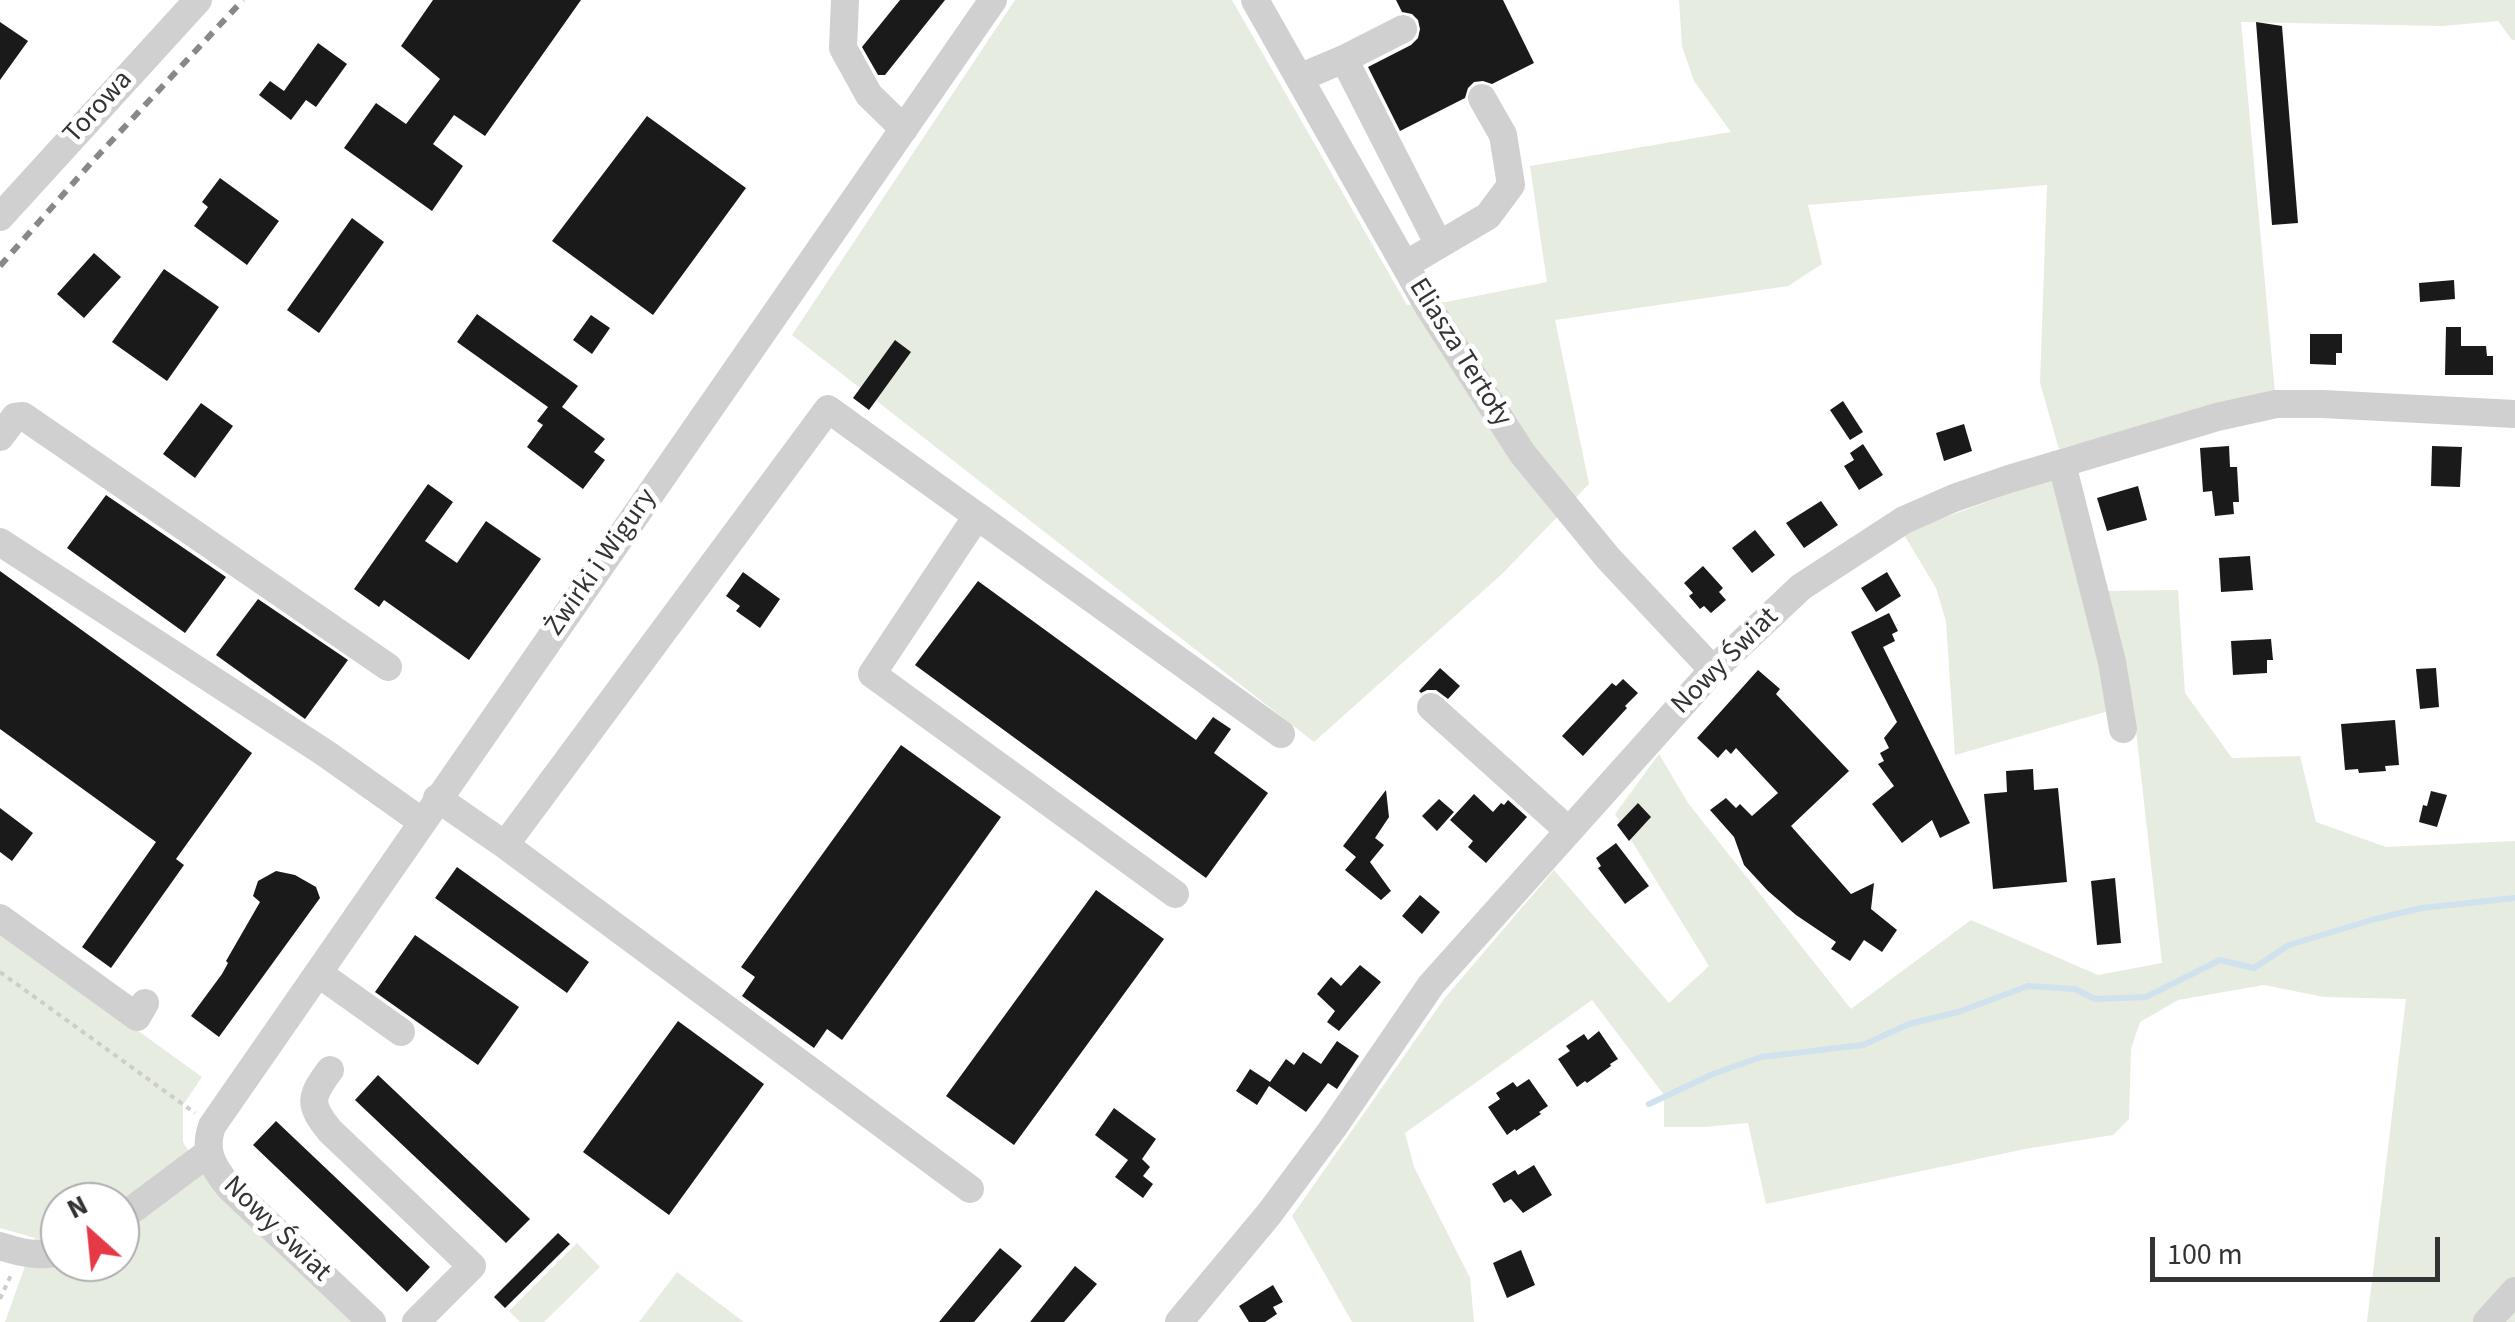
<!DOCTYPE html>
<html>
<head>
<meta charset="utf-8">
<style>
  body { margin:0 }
  #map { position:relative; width:2515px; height:1322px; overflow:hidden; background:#fff; font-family:"Source Sans 3",sans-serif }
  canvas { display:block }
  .north { position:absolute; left:40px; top:1182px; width:100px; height:100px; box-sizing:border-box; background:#fff; border:2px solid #adadad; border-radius:50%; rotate:333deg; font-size:28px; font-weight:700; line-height:40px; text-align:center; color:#333 }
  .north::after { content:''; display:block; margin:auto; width:35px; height:45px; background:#e63946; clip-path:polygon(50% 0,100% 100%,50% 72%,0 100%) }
  .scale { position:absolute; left:2150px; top:1237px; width:290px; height:45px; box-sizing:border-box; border:5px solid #333; border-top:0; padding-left:12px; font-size:30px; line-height:35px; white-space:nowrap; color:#333; -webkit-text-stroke:8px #fff; paint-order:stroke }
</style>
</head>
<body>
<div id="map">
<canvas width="2515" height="1322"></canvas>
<div class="north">N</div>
<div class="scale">100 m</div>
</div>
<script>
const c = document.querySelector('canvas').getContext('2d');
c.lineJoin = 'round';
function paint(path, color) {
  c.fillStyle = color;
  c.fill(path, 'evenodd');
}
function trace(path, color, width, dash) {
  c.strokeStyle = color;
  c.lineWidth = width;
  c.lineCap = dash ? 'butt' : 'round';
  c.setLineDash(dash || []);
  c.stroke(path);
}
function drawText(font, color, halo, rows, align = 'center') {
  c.font = font + ' "Source Sans 3",sans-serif';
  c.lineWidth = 10;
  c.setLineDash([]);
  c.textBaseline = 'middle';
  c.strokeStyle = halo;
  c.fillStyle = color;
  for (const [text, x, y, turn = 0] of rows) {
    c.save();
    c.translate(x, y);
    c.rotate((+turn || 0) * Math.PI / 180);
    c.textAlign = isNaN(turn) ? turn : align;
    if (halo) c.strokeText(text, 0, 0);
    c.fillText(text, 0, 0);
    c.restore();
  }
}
paint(new Path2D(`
  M1015,0H1232L1407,305L1446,302L1547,282L1530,166L1731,132L1694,81L1682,46L1679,0H2515V40H2512L2498,21L2442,26L2241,22L2275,393L2059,449L2040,383L2047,185L1808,205L1822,264L1788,286L1555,320L1589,484L1502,574L1314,742L792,335Z
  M2073,470L2096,591L2178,590L2185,693L2232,758L2300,756L2316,822L2386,847L2515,841V1322H2367L2406,999L2324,997L2264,985L2178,1000L2140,1022L2131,1049L2129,1119L2113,1135L2025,1149L1766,1204L1748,1123L1704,1127H1664V1095L1592,1000L1405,1133L1414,1167L1470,1278L1474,1322H1352L1292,1216L1444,999L1554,870L1669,1003L1709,966L1615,814L1659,754L1688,803L1851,1009L1971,920L2098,975L2162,963L2133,704L1955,755L1946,621L1936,588L1903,533Z
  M0,931L202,1077L183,1105V1142L211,1185L357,1322H5L35,1238L0,1228ZM60,1202H120V1262H60Z
  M577,1243L600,1267L544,1322H520L509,1311Z
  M677,1272L744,1322H639Z`), '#e6ecdf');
trace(new Path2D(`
  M1649,1104L1713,1074L1761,1057L1863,1045L1909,1024L1958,1012L2028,986L2075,989L2095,999L2146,997L2220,960L2254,968L2289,945L2375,919L2422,908L2515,898`), '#cfe2ee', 6);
paint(new Path2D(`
  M433,0H581L485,136L454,115L433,144L463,166L432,211L344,148L376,103L406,124L440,79L401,46Z
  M900,0H945L885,75H878L862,47Z
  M1396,0H1503L1534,63L1492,84L1483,81L1474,82L1468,88L1465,98L1400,131L1368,67L1411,45L1418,38L1420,29L1418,20L1412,14L1402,12Z
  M0,22L28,41L0,80Z
  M2256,22L2282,26L2298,223L2272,225Z
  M318,43L347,64L316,107L306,100L291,120L259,95L270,81L284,91Z
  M647,116L746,188L653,315L552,241Z
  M220,178L279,221L247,265L194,226L208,207L202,202Z
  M352,218L384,242L319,333L287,310Z
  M94,253L121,277L84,318L57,294Z
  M164,269L219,307L167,381L112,342Z
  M2454,280L2455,299L2420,302L2419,283Z
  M477,314L578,386L562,407L605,439L594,452L605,460L583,489L527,447L543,425L537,421L548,407L457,342Z
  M591,315L610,328L592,354L573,340Z
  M2446,327H2461V346H2486L2487,356H2493V375H2445Z
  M2310,334H2342V353H2336V365L2310,364Z
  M895,340L911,352L869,410L853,398Z
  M1843,401L1863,432L1850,440L1830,410Z
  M201,403L233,426L195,478L163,454Z
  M1964,424L1972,451L1944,461L1936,433Z
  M1863,444L1883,475L1859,490L1844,466L1854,460L1850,453Z
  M2229,446L2230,467H2237L2239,502H2233L2234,514L2215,516L2212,491L2203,492L2200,448Z
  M2432,446L2462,447L2460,487L2431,486Z
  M428,484L453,502L425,541L457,563L486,521L541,559L469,660L384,600L379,607L354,589Z
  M2138,486L2147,520L2107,531L2097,498Z
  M106,495L226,577L185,633L67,548Z
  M1821,501L1838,525L1804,548L1786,523Z
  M1755,530L1775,555L1752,573L1732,548Z
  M2250,556L2253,590L2221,592L2219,558Z
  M1703,566L1723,588L1719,592L1726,600L1711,613L1704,606L1700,609L1689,596L1693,593L1684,583Z
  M0,571L252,753L176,859L184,865L111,968L82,947L156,842L0,729Z
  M743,572L780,599L760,628L736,611L740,606L726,596Z
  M1887,572L1901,596L1876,612L1861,588Z
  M978,581L1196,740L1213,717L1231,729L1214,753L1268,793L1206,878L915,665Z
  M258,599L348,660L305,719L216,655Z
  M1889,613L1898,631L1892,634L1895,641L1883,647L1970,823L1940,838L1932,820L1902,843L1872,804L1894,786L1878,764L1884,761L1880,753L1889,748L1884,738L1897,722L1851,632Z
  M2271,639L2273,660H2267V673L2233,675L2231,641Z
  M1440,668L1460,686L1448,699L1436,690H1427L1421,693L1419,691Z
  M2436,668L2439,707L2420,709L2416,669Z
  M1758,670L1780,689L1776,694L1849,771L1791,826L1851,894L1874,883L1871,909L1897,930L1882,952L1864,940L1850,961L1831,949L1836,942L1796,915L1768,891L1744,865L1734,837L1710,810L1726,798L1736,808L1740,804L1752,816L1778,793L1736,748L1731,754L1726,749L1718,758L1697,738Z
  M1623,679L1638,693L1625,706L1627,708L1583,756L1562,736L1612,683L1616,686Z
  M2395,720L2399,765L2385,766L2386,771L2359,773L2358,769L2345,770L2341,724Z
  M901,745L1001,817L842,1040L827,1029L814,1048L742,996L755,977L741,967Z
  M2033,769L2034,790L2058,788L2067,882L1993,889L1984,794L2007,792L2006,771Z
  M1386,790L1389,817L1375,838L1384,845L1370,862L1391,891L1381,900L1345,870L1356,857L1343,846Z
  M2431,791L2447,795L2437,827L2419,822L2423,805L2427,806Z
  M1474,794L1493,812L1501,803L1504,805L1508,800L1527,817L1486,863L1468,847L1473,841L1450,820Z
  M1439,799L1454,812L1437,831L1422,816Z
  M1638,803L1651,817L1629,841L1617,825Z
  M0,808L33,833L12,861L0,852Z
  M1616,843L1649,886L1625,904L1598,868L1601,866L1596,858Z
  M457,867L589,962L567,993L435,898Z
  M276,871L295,875L316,887L320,898L219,1037L191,1016L222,974L228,963L226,961L260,902L253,896L258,881Z
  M2115,878L2121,943L2097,945L2091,881Z
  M1096,890L1164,939L1014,1145L946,1096Z
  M1420,895L1440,912L1422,934L1402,916Z
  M415,935L519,1007L478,1065L375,992Z
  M1360,965L1381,982L1339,1031L1327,1022L1335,1011L1317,994L1331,977L1341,986Z
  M678,1021L764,1084L669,1215L583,1152Z
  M1599,1031L1618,1059L1610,1064L1611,1066L1587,1083L1585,1081L1577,1087L1558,1059L1570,1051L1566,1046L1584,1034L1588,1040Z
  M1337,1041L1359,1056L1337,1089L1328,1083L1306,1112L1269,1086L1257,1105L1236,1091L1250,1069L1270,1082L1286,1059L1294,1065L1303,1052L1321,1064Z
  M378,1075L530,1219L506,1243L355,1100Z
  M1529,1079L1548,1106L1539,1112L1541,1114L1516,1131L1515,1129L1507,1135L1488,1107L1500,1099L1496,1093L1504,1088L1513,1082L1517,1087Z
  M1114,1108L1156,1139L1142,1159L1150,1167L1143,1176L1153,1184L1143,1198L1115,1177L1128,1160L1095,1135Z
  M276,1121L430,1267L407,1292L253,1145Z
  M1534,1165L1552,1195L1523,1213L1511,1199L1504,1203L1492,1184L1515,1170L1518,1175Z
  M558,1233L570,1244L505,1308L494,1297Z
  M1000,1248L1022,1266L974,1322H939Z
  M1521,1250L1535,1285L1507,1298L1493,1263Z
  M1075,1266L1097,1284L1064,1322H1030Z
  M1273,1285L1283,1302L1273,1307L1277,1314L1265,1322H1249L1239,1306Z`), '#1a1a1a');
trace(new Path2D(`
  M0,972L195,1113
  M0,1299L11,1275`), '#cdcdcd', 4, [5, 5]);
trace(new Path2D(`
  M845,0L843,48L869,95L904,129
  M1255,0L1428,306L1522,453L1608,558L1713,670
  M1344,59L1439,245
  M1299,78L1344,59L1403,29
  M0,217L198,0
  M1405,265L1488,216L1511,185L1503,135L1482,98
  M0,437L15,417L23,416L388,667
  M2062,464L2112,662L2123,729
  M977,516L1281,734
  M0,542L325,753L421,821
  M1431,707L1569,831
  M437,798L505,845L970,1189
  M505,845L828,409L977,516L872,674L1175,894
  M0,918L137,1017L145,1003
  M318,973L401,1032
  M330,1070C310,1097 308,1104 330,1131L472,1266L416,1322
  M120,1219L208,1153
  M0,1246C19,1252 41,1258 60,1251
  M372,1322L229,1187C213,1167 203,1152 212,1126L993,0
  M1179,1322L1269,1214L1333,1128L1431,985L1713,670L1801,587L1904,520L1954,498L2009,479L2217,417L2276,404H2323L2515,414
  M2487,1322L2515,1291`), '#d0d0d0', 28);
trace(new Path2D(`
  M0,266L91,163L243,0`), '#888', 6, [10, 8]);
drawText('28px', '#333', '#fff', [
  ["Torowa",99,108,-48],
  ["Eliasza Tertoły",1459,353,58],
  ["Żwirki i Wigury",602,563,-55],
  ["Nowy Świat",1726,662,-45],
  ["Nowy Świat",276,1230,44]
]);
</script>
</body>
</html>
